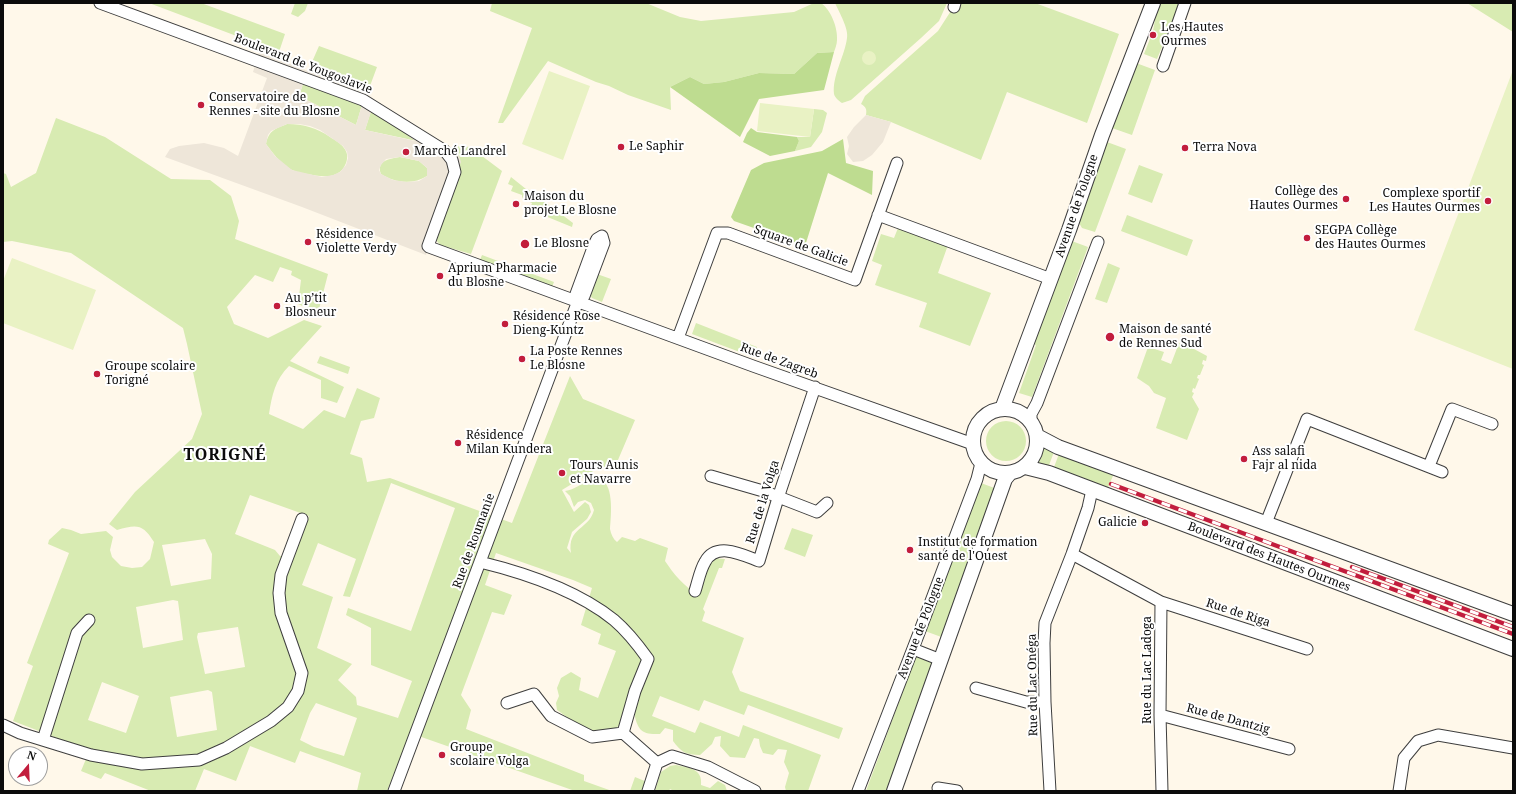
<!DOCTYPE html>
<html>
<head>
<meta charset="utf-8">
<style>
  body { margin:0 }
  #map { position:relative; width:1516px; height:794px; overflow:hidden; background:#fff8ea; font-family:"Noto Serif",serif }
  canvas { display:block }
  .frame { position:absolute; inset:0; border:4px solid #0b0b0b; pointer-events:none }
  .north { position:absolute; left:8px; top:746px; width:40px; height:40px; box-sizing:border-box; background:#fff; border:1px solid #9d9d9d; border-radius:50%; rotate:19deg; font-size:11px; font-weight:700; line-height:16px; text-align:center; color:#0b0b0b }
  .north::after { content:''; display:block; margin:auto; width:14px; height:18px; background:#c21d3d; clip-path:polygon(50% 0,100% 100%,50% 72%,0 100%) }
</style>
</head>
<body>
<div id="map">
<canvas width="1516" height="794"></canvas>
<div class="frame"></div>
<div class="north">N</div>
</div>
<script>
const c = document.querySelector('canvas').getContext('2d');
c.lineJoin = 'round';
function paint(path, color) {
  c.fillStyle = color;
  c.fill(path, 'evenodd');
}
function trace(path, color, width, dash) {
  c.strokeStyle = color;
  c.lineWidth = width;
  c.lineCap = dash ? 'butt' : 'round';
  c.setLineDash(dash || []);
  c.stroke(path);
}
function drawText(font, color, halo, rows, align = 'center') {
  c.font = font + ' "Noto Serif",serif';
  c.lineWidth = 4;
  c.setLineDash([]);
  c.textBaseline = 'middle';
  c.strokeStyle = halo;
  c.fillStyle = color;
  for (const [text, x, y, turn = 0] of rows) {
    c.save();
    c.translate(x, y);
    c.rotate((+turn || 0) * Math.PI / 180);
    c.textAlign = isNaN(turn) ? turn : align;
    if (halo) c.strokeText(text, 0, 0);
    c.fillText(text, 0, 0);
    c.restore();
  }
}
paint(new Path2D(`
  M149,3H201L285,34L279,52Z
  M295,3H308L305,11L298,17L291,14Z
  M492,3H646L680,17L701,21L794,12L814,3H821C831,10 838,28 837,40C837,44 835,49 834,52L817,53L794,74L759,73L724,82L704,84L690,77L670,87L671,110L628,95L609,86L596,82L548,61L503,123H498L532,28L490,11Z
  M835,3H947L939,21L921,38L851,100L842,103C839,101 835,98 834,94C832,76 845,55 847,38C849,29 839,12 835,3Z
  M956,3H1035L1119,34L1087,123L1007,92L981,160L891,122L866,115C867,109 866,107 861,104L865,96L938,31Z
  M1158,3H1180L1157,59L1144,54L1153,31Z
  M1467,3H1513V32Z
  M319,46L377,67L367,94L308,71Z
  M1136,63L1155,70L1132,135L1112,128Z
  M303,84L362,105L356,125L299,96Z
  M372,108L417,141L365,130Z
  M814,109L823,110L827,113L822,132L811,147L795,151L799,141L797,137H810Z
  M56,118L105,137L171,179L210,180L231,196L239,221L235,239L328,274L318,313L298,304L301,280L291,275L292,271L280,267L273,282L255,275L227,307L234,324L268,338L304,320L322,326L290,361L344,387L337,403L321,398V380L289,366C275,380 272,395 269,414L303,429L324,410L345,418L357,388L380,398L374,418L361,421L350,454L362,458L367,482L390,478L512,523L570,376L583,399L635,420L615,467L598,468L562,490L574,512L585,502L589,505L591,512L587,519L572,532L567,548L571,553C567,527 589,530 594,510L591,503L585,500L578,502L574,507L570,496L565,491C575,490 581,483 591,480C616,472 611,515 610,529C611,534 613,539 617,542L622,537L635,541L640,538L668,548L665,561C673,573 685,588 698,594L712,558L725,559L722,568H719L703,609L705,612L702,621L744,638L732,672L740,691L843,728L839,739L748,705L744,715L704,700L699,711L660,696L652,716L695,733L700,722L739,737L743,725L821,755L808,791H786L785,787L789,773L784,762L787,750L778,749L773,755L763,753L760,746L759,739L754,738L745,758L730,757L720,746L721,736L715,737L712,744L700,755C686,755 681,752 673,741V730L665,728L660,734C641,735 638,730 634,713C627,719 615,731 606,732C589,735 570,719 557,710L556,703L559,696L557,688L561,678L571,672L581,678L579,690L598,698L616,651L598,644L601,634L581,625L592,588L573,580L496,553L485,585L512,595L504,615L492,612L461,695L471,710L466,729L584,775V781L612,791H575L410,733L387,791H357L361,773L300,751L295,763L250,746L236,781L204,769L195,791H151L105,773L101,779L81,771L86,759L78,746L13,721L33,666L27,663L69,553L48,544L49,540L62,528L71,530L81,534L106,531L113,537L110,550L112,557L121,566L132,568L142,567L150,559L154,542C143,524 137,524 117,530L109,524L135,492L192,439L202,414L187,344L183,328L71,253L12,241L3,242V173L6,174L11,187L36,173ZM391,483L455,508L411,631L348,608L346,615L371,628V665L412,681L398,718L357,705L356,697L338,680L352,664L317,648L333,597L302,585L318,543L356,559L343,596L350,597ZM250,495L309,516L294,556H280L275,550L235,534ZM205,539L212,554L211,579L171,586L162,545ZM173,600L178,601L183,640L143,648L136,607ZM238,627L245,667L205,674L197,637L198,633ZM102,682L139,696L126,733L88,720ZM208,690L212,692L217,730L177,737L170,697ZM316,703L357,718L344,756L314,747L300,740L310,713Z
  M287,124C304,124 317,128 330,137C340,143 351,150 346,163C340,180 321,177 307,174C302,173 296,172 292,170C281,165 273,153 266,144C269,130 275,129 287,124Z
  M1107,142L1126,149L1095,232L1082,228L1078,221Z
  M459,146L470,147L502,171L471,254L440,245L433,236L459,156L454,153L455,149Z
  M400,157L419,161L427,168V176C413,185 395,183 381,174C376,160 390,159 400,157Z
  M1139,165L1163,174L1152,203L1128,194Z
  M511,177L526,189L522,199V195L511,191L513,186L508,184Z
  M528,189L573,223L572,227L545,216L546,212L531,206L532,203L524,200Z
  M1127,215L1193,240L1187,256L1121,231Z
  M898,228L948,245L938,273L991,293L970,346L919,327L927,303L875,285L882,265L872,261L881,234L894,238Z
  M1069,240L1088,247L1032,397L1019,393L1036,345L1031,343Z
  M482,255L554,282L552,287L480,260Z
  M1108,263L1120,268L1107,303L1095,299Z
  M597,274L611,279L602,302L592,298L590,295Z
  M696,323L757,347L753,357L692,334Z
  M1179,343L1194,349L1207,356L1206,361L1203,360L1202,364L1204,365L1200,375H1198L1197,378L1199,379L1195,389L1193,388L1192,392L1194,393L1192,397L1199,409L1187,440L1156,428L1166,398L1154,393L1149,386L1137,378L1148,347L1164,352L1161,360L1171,364Z
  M320,356L350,367L348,374L317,363Z
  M986 441a20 20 0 1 1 40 0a20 20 0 1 1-40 0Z
  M1044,445L1055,449L1048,468L1036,464Z
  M1060,451L1115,471L1107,490L1053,470Z
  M981,483L997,489L944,638L925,631Z
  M792,528L813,535L805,557L784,549Z
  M916,656L935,663L930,676L887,791H866Z
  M676,765C688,768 703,768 701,785L710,788L718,781L725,785L727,791H674L670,789L669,791H655L661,772L670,766Z
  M635,777L647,782L645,791H630Z`), '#d8ebb2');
paint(new Path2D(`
  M834,52L824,90L759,99L740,137L670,87L690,77L704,84L724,82L759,73L794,74L817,53Z
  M751,128L757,132L797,137L799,141L795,151L770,156L743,142L747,133Z
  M843,139L846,163L873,171L872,195L828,173L805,246L734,221L731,217L751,170L764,163L822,151Z`), '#bedc90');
paint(new Path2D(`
  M862 58a7 7 0 1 1 14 0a7 7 0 1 1-14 0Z
  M1513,70V369L1414,330Z
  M549,71L590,86L563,160L522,144Z
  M760,103L814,109L810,137L757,131Z
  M12,258L96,290L73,350L3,323V281Z`), '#e9f2c4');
paint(new Path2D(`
  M259,52L367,94L389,111L459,156L461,162L426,255L302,207L165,157L170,149L179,146L204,143L224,148L238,156L267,78L253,72ZM303,84L362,105L356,125L299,96ZM372,109L373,108L415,141L365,130ZM287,124H299L310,126L320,130L343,146L347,152L348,158L346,165L340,172L333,175L322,177L292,170L275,156L266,144L268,135L271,131ZM400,157L419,161L427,168V176L419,181L407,182L393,180L381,174L379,170L381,165L386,159Z
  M866,115L891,122L883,142L872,155L863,161L853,162L847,154L849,146L847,137L854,127Z`), '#eee6d9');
const minor = new Path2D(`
  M100,3L363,100L445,151L452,160L455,172L428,246L429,247L753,366L973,444
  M954,7L955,3
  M1163,66L1185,3
  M878,215L1051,279
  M678,338L717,233H728L855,280L897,163
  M1031,423V414L1037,403L1098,242
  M1429,466L1452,409L1492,424
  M711,476L763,491L817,512L827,503
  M1266,523L1307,419L1442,472
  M1072,554L1161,602L1160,715L1162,791
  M480,562C525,573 577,590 614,620C627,631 638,645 648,659L635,691L623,733
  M695,591C698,582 700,570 705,562C716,541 743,555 759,561L778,498L815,387
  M1161,602L1307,649
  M913,649L941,660
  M976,688L1026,702H1045
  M507,703L534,694L551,716L592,737L623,733
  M1160,715L1289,749
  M3,725L20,733L91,755L142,764L199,760L226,748L271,721L288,707L298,691L302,673L281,613L279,593L281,575L302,519
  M623,733L657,763
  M43,740L77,633L89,620
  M657,763L672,756L708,767L755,791
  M938,788L957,791
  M394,791L573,314L578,301L576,294L594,245L597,239L602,236L604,243L584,296L578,301
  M648,791L657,763
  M858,791L919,633L977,479L981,463
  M1050,791L1045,702L1044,643L1045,623L1072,554L1088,508L1092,490
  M1399,791L1404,758L1418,741L1438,735L1513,748`);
const tertiary = new Path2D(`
  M973 441a32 32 0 1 1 64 0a32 32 0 1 1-64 0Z
  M1002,409L1069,230L1102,135L1153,3
  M1037,436L1058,447L1513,614
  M1025,467L1049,473L1513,649
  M894,791L1005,479L1010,473`);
trace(minor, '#3e3e3e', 13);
trace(tertiary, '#3e3e3e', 16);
trace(minor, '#fff', 11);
trace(tertiary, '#fff', 14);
const rail = new Path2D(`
  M1111,484L1513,634
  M1352,567L1513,627`);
trace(rail, '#c21d3d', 4.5);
trace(rail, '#fff', 3, [9]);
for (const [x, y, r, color] of [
  [1153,35,4,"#c21d3d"],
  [201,105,4,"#c21d3d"],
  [621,147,4,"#c21d3d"],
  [1185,148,4,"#c21d3d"],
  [406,152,4,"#c21d3d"],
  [1346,199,4,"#c21d3d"],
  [1488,201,4,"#c21d3d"],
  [516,204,4,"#c21d3d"],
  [1307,238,4,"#c21d3d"],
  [308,242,4,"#c21d3d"],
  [525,244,5,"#c21d3d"],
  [440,276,4,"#c21d3d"],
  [277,306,4,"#c21d3d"],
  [505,324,4,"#c21d3d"],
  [1110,337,5,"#c21d3d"],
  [522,359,4,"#c21d3d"],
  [97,374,4,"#c21d3d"],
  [458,443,4,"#c21d3d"],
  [1244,459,4,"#c21d3d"],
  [562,473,4,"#c21d3d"],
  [1145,523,4,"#c21d3d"],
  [910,550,4,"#c21d3d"],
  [442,755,4,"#c21d3d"]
]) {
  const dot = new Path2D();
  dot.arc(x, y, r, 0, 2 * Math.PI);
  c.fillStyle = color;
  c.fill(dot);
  trace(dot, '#fff', 1.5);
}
drawText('12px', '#0b0b0b', '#fff', [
  ["Les Hautes",1161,28],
  ["Ourmes",1161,42],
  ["Conservatoire de",209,98],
  ["Rennes - site du Blosne",209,112],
  ["Le Saphir",629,147],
  ["Terra Nova",1193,148],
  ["Marché Landrel",414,152],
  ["Collège des",1338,192,"right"],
  ["Hautes Ourmes",1338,206,"right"],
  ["Complexe sportif",1480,194,"right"],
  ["Les Hautes Ourmes",1480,208,"right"],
  ["Maison du",524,197],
  ["projet Le Blosne",524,211],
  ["SEGPA Collège",1315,231],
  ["des Hautes Ourmes",1315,245],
  ["Résidence",316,235],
  ["Violette Verdy",316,249],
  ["Le Blosne",534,244],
  ["Aprium Pharmacie",448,269],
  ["du Blosne",448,283],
  ["Au p’tit",285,299],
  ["Blosneur",285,313],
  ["Résidence Rose",513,317],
  ["Dieng-Kuntz",513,331],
  ["Maison de santé",1119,330],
  ["de Rennes Sud",1119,344],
  ["La Poste Rennes",530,352],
  ["Le Blosne",530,366],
  ["Groupe scolaire",105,367],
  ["Torigné",105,381],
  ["Résidence",466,436],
  ["Milan Kundera",466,450],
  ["Ass salafi",1252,452],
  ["Fajr al nida",1252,466],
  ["Tours Aunis",570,466],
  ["et Navarre",570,480],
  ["Galicie",1137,523,"right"],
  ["Institut de formation",918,543],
  ["santé de l'Ouest",918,557],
  ["Groupe",450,748],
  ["scolaire Volga",450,762]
], 'left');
drawText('12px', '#0b0b0b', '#fff', [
  ["Boulevard de Yougoslavie",303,64,21],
  ["Avenue de Pologne",1077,206,-71],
  ["Square de Galicie",801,246,20],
  ["Rue de Zagreb",779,361,20],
  ["Rue de la Volga",763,502,-73],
  ["Rue de Roumanie",474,541,-70],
  ["Boulevard des Hautes Ourmes",1269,557,21],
  ["Rue de Riga",1238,613,18],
  ["Avenue de Pologne",921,628,-69],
  ["Rue du Lac Ladoga",1148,670,-90],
  ["Rue du Lac Onéga",1033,685,-91],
  ["Rue de Dantzig",1228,719,15]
]);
c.letterSpacing = '1px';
drawText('bold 16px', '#0b0b0b', '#fff', [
  ["TORIGNÉ",225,455]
]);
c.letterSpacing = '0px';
</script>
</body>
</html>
